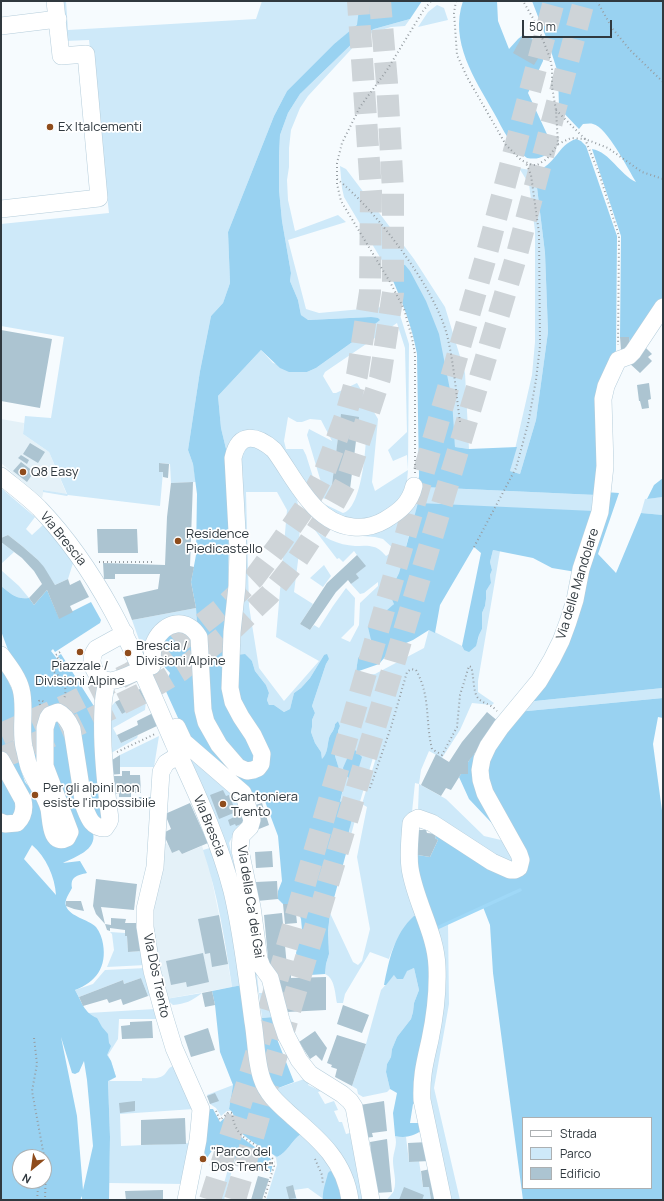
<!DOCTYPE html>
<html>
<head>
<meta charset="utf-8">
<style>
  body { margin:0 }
  #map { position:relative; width:664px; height:1201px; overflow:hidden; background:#f6fbfe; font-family:Manrope,sans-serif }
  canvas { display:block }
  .frame { position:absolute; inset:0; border:2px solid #30393f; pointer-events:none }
  .legend { position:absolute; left:522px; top:1117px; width:130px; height:72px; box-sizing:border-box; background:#fff; border:1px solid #acb0b2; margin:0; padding:5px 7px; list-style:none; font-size:12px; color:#30393f }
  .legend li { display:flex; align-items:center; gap:8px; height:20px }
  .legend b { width:20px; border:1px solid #acb0b2 }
  .north { position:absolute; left:12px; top:1149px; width:40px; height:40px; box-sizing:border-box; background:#fff; border:1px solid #acb0b2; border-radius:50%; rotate:209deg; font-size:11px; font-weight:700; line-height:16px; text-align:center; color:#30393f }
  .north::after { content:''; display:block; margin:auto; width:14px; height:18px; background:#8f4c1c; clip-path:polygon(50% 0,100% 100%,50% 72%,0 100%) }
  .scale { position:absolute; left:522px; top:20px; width:90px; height:18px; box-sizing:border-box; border:2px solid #30393f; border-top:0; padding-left:5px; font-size:12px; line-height:14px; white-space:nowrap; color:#30393f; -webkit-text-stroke:3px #fff; paint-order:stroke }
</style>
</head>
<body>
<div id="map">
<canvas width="664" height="1201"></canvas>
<div class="frame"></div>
<ul class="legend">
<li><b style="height:5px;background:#fff"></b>Strada</li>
<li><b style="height:11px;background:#cee9f9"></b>Parco</li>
<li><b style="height:11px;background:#acc4d1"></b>Edificio</li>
</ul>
<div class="north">N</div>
<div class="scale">50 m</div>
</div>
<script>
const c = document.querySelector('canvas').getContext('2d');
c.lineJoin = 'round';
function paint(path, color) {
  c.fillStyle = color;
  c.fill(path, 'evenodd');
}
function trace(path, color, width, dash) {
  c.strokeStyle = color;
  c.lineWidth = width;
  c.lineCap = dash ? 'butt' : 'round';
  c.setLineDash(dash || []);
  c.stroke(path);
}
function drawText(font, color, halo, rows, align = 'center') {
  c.font = font + ' Manrope,sans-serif';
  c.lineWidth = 3.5;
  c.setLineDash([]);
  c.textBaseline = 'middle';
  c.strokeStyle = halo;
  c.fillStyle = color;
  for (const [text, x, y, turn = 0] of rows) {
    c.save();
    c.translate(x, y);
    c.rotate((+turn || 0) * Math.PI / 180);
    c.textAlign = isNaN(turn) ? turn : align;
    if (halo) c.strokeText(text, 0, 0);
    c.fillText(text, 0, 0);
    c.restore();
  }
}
paint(new Path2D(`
  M1,419L24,423L23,434L49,452L67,495L44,490L42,498L1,463Z
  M167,843L172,853L179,850L182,854L202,846L209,866L219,915L232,987L166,999L157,967L151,906L160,847Z`), '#e4f1f8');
paint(new Path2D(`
  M63,1H66L68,30L256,19L262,1H360L358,25L334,44L287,91L274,116L228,232L230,283L223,303L211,316L200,371L188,450L193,464L196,482L171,483L170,464L160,463L159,472H163L160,506L68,495L67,496L43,492V490L67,494L49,452L23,434L25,416L51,418L64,337L1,326V224L109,213L89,40L65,41Z
  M437,5L444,8L448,20L418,27L428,12Z
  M410,19L405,26L391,27L372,33L358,42L308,96L300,108L291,130L289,148V167L287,180L288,200L295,231L338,215L346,222L288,240L306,309L319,313L394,306L400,315L409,344L408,470L406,493L403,497L376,517L347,521L318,501L343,513C361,509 366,451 366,434L357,433L341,415L330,500L322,498L323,489L307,435L309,429L332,441L321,420L310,419L302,422H297L288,417L284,441L286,449H303L306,455L313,477L310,483L305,482L272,440L227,453L221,428L218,396L261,350L273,363L307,372L316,368L351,343L371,317L307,320L301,315L298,300L290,281L291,273L282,221L279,190V156L280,135L288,113L300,94L360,36L374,29ZM397,323L405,348L407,432L388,450L393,461L407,455L408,470L375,491L372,482L378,419L357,383L336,393H333L323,376L325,372Z
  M340,166L346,169L414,259L445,307L465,373L469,449L455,447L454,438L395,266L390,274L344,197L342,188Z
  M519,168L535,171L545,253L548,332L536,420L520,474L510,471L532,375L535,342V231L529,184Z
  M253,445L266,451L296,494L300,516L299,553L294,592L313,604L300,624L310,630L314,625L319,628L333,606L346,588L355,598L354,625L341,638L350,642L359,625L360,603L378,586V582L364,593L360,594L351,584L358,578L356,574L365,566L354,551L343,562L339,558L337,559L311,525C321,538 339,545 355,546C361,546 368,545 374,547C379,548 383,553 386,556L395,550L383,539L375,537L350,535L335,531L345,532L420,493L423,487L596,495L594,511L412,524L399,573L395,581L394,588V604L358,658L356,672L363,675L375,674L424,648L429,629L462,646L464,650L478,640L479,635L482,629V613L485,606L486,599V591L491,583L490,575L492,570L490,562L493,550L500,551L478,681V692L494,703L492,705L472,703L460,730L442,758L429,751L421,770L419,784L446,799L484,836L501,840L508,845L514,858L512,862L508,863L428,814L418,810L419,784L415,783L412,812L419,916C403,932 396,937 389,959L370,952L345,994L343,1003H337C335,994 335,978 325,974L326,964L329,954L328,931L330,913L353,962L358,965L362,961L370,929L357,857L367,807L362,804L378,751H375L359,805L347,850L350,825L340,802C342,796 344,789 339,784L340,772L335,756L338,745V731L340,726L338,721L335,724C334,732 331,732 329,738C327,746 328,753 322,760L321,752L315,743L311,732L312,727V720L315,713L312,706L326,664L329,659L324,655L310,678L301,688L294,693L290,709L284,712L274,705H269L267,700L269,693L266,685L255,671L252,661L238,655L239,456L242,450ZM246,492H277L287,510L276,637L319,661L284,701L259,668L249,606Z
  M1,488L35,517L26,529L32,535L44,524L74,560L68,579L55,585L38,560L22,546L8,535L1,538Z
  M663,497V515L641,513L645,499Z
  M1,542L14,552L1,564Z
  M324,565L331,576L323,587L310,578Z
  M1,570L19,586L29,598C16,600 10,593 1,586Z
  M196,608L197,624L143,651L132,620Z
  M663,688V698L517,712L525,702Z
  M146,701L145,710L113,728L121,743L138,735L137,738L106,756L110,708L115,702L122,714Z
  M159,736L154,767H120V755Z
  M180,744L239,793L247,824L237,828L229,843L244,908L249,907L259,993H270L273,1017L262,1018L259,993L254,987Z
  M213,847L228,906L242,985L232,987C225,942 218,894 203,850Z
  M448,923L449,1004L434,1088L460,1200H445L429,1115L437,928Z
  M110,932L125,933V936H127L128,952L142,951L146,965L107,967L114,950L112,934Z
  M146,968L153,993L148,996L141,978L124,984L123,980L79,997L75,990L93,984L105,970Z
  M414,968L419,990L414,1003L413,1012L411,1019L397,1037L392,1049L391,1057L387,1064L386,1072L390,1089L387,1092L363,1097L358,1094L357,1089L352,1086L366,1044L381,990L394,975Z
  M202,993C192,1001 185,1004 173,1005L166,999Z
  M155,1009L158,1019H119L118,1039L108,1055L111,1061L116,1077L109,1081H142V1078C149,1078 159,1080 165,1074C169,1069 168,1068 175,1065L194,1109L120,1114L121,1146L192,1143L184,1184L109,1183L110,1137L108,1081L88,1013Z
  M307,1078L311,1080L308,1085L321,1091L318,1092L325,1104L334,1101L338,1110L334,1111L339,1122H342L346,1134L350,1133L363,1200H355L273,1090Z
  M233,1085L229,1109L232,1111H227L221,1116L216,1108L210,1104L207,1095Z
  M301,1134L312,1144L334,1172L323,1200L322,1198L308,1188L294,1190L297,1200H266L277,1165L276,1158L272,1153L277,1157C287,1153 292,1140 301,1134Z
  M395,1136L406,1137L409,1162L419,1161L423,1187H429L431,1200H387C389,1196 393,1194 394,1190C397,1181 393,1170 393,1161C393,1152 398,1145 395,1136Z
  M231,1159H235L224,1200H219Z`), '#cee9f9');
paint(new Path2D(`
  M360,1H422L410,19L374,29L360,36L300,94L288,113L280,135L279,156V190L282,221L291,273L290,281L298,300L301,315L308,320L371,317L378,318L380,320L351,343L316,368L307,372H289L280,368L261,350L218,396L221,428L227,453L229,514L228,609L223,694L252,743L254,759L251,763L246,764L213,726L197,624L196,608L191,582L196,555L197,494L193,464L188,450L200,371L211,316L223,303L230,283L228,232L274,116L287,91L334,44L357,25Z
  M463,1H497L498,21L509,49L518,39L523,35C532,38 538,41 544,48L543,61L528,93L552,145C548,157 539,160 527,158C511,148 503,129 494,113C475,79 449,42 463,1Z
  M532,1H663V303L630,350L629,337H620L621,236L592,149C610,152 620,175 636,182C628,169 607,127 593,124C590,123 586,124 583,124L579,129L559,108L558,73L549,45Z
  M576,139L581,141L586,146L617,236L616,350L596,495L423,487L420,493L417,491L419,476L417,354C412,326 402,301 390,274C394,267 396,264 405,265L410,271L426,301L439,334L452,400L455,447L469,449L517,447L510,471L520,474L536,420L548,332L545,253L535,171C556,166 557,145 576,139Z
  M663,478V497L647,499L654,485Z
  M605,492L619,493L598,554L616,573L641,513L663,515V688L525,702L539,685Z
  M418,503L594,511L576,572L552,568L533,558L493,550L490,562L492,570L490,575L491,583L486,591V599L485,606L482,613V629L479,635L476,646L469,652L464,650L462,646L481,553L474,547L440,605L435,633L429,630L413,640L392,649L379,664L356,672L358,658L371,640L368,627L394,604L391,597L394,593L395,581L399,573Z
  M1,586C10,593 16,600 29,598L34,605L47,590L59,618L91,602L101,620L100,623L55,652L53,649L51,651L58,660L60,659L58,656L61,654L97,711L108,818L94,823L73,724L51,711L46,796L5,653L8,650L1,631Z
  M185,632L195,639L198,702L252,779L257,778L263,773L235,696L238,655L245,654L252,661L255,671L266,685L269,693L267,700L269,705H274L284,712L290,709L294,693L301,688L310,678L324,655L327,654L329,659L326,664L312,706L315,713L312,720V727L311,732L315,743L321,752L322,759C328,753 327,746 329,738C331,732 334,732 335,724L338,721L340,726L338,731V745L335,756L340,772L339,784L342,787V793L340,802L345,800L349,801L354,807L353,815L349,831L347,850L330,913L328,931L329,954L326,964L325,974L310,975L299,966L296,953L302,930L301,919L295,904H283L278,899V891L282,881L278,836L263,796L252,795L188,740L164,687L170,673C163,665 160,663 164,653L161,650C167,635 169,633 185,632Z
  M1,665L15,696L16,730L13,740L21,770L25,782L48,809L50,778L51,720L65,723L93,833C97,850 75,857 63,863L80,861L87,873C77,875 70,877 72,888C69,894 64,900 66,906C70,917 88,919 96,927C100,932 102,938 103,944C107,967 96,982 75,990C82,1002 84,1013 97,1018L102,1027L108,1034L109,1043L111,1046L107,1055L111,1061L116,1077L108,1081L110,1137L109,1200H82V1196L80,1200H1V827L24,821L1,754ZM32,845C46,857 55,877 56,895L24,859ZM61,1037L72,1073L75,1074L79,1072L84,1061L87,1080L93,1146L83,1190L77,1116ZM20,1157H44V1181H20Z
  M663,698V718L658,717L653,744L663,818V1200H523L493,973L490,925L483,907L437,928L412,854L430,857L438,840L435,838L437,834L518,875L504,820L483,768L517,712ZM523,1118H651V1188H523Z
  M355,750L362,757L356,777L355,779L349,778L345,775L343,768L350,752Z
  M474,753L477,758L503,835L469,799L459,777L461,774H468V762Z
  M1,770L21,813L1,818Z
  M414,916H419L432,974L419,1100L413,1104L410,1123H424L425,1128C416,1135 407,1139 395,1136V1135L393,1113L397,1093L390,1089L386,1072L387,1064L391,1057L392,1049L397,1037L411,1019L413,1012L414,1003L419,990L414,968L407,971L403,979H397L394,975L386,985H384C389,960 394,934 414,916Z
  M242,985L250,1043L301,1134C292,1140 287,1153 277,1157C268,1151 245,1139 240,1131C234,1124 236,1114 229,1109L233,1085L220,1052L215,1005L212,991Z
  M273,1017L277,1039L294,1082L273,1090L266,1066L262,1018Z
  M208,1109H213L220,1122L228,1115H230L232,1126L237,1134L270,1158L273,1163L271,1172C254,1174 259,1163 247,1157C241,1154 238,1160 231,1159C225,1153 223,1147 213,1149L207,1158L203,1149Z
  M330,1171L334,1172L342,1200H323C322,1191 326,1182 328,1173Z`), '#99d2f1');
trace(new Path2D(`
  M437,928L520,890`), '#9fd8f7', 3.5);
paint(new Path2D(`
  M523,35L545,47L534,65L513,53Z
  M1,330L52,339L40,408L1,401Z
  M620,337H629L630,350H621Z
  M644,346L652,354L648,357L652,361L640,373L628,362Z
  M649,383L651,399L648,400L649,408L642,409L640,401H639L637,385Z
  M341,414L359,417L350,489L340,505L330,500Z
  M30,443L45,452L38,463L23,454Z
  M21,455L29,460L27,464L18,458Z
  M21,462L34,472L27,482L13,471Z
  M159,463L169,464L168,478L163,477V472H159Z
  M193,482L190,566L194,567L191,582L196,608L132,620L123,597L158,589L160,574H115V579H104L103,563L165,565L167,517L171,483Z
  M97,529H137L138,553H98Z
  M8,535L22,546L38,560L44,567L55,585L68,579L70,585L80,580L89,597L70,606L73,612L59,619L47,590L34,605L29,598L42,584L34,571L22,558L1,542V538Z
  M357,555L366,566L356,574L359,578L351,584L348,580L336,592L310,630L300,624L327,583Z
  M140,689L146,701L122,714L115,702Z
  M487,712L499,722L468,762V774H461L451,790L446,788L441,796L421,785L436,754L449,762L462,742Z
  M153,713L159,725L121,743L117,735L138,725L137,721Z
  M120,755V774L108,775L112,760Z
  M122,771H130V775H140L141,793H131V797H119V794H113V776H122Z
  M223,790L226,796L229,795L236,812L219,819L210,795Z
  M139,797H152L151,806L138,805Z
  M190,803L208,843L182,854L179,850L172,853L163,833L171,829L165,814Z
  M262,803L269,825L259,829L252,806Z
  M242,813L246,822L236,826L235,824L230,826L228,820Z
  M416,830H426L427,833L437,834L435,838L438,840L430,857L412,854Z
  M272,851L273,867L256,868L255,852Z
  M96,879L137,884L134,910L101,907L105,924L96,914L93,906Z
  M277,881L278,899L257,901L256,882Z
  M66,901H81L84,911L74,909L66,906Z
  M283,904H295L297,923L285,924Z
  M282,913L287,967H291V978L326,977V1010L287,1012L283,1011L277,968L269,969L264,915Z
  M219,915L228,964L212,967L210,953L205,954L198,919Z
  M111,918L126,919L125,923H139L142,951L128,952L127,936H125V930L110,928V931L107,930L105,924L111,925Z
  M203,953L209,982L187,987L186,982L171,985L166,961Z
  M141,978L148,996L123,1005L121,999L109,1003L107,999L83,1006L79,997L123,980L124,984Z
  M212,991L215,1005L205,1007L202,993Z
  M343,1005L369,1015L362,1033L337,1024Z
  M152,1021L153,1038L122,1039L121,1026L130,1025V1022Z
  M208,1028L215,1050L191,1057L184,1036Z
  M315,1031L327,1048L322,1061L316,1055L310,1059L299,1042Z
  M337,1035L366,1044L352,1086L335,1077L337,1069L331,1067L332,1065L327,1063Z
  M215,1093L219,1101L210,1104L207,1096Z
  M135,1101V1111L120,1113L119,1103Z
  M384,1101L387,1131L372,1133L373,1137L364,1138L360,1105Z
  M185,1118L186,1144L141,1145V1120Z
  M387,1139L392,1192L375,1193L370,1142Z
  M428,1142L429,1161L409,1162L408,1143Z
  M435,1168L440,1200H431L429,1187H423L421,1171Z
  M258,1176L269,1179L262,1200H251Z
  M293,1185L296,1198L289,1199L286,1187Z
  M404,1187L424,1195L422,1200H399Z
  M163,1190V1200H126L125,1191Z`), '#acc4d1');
trace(new Path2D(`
  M1,734L71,703L130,673L166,652L221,609L254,578L278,546L308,503L325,471L346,414L357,375L370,292L371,191L358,1
  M1,758L80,724L141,694L180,671L231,631L270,594L297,560L331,509L347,480L380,378L393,293V191L387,83L380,1
  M210,1200L251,1071L485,260L554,1
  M235,1200L272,1071L517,254L584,1`), '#ced4d8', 22, [22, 11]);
const minor = new Path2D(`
  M1,26L58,19
  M1,209L99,198L86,54L61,56L55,1
  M1,476C13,486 27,496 39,508C104,576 137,659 174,744C196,792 219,840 232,891C242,933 247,978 253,1022C256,1039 256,1063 262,1079C267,1095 281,1106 293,1117C320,1140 345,1162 350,1200
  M125,633L96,649C91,656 91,662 94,669C106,695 132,670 152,666
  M1,655C9,666 18,677 21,689C26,708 20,728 24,747C26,754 27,761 29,767C34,781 45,794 49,809C51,819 50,847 67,838L70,832L45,766V728L48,718L50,715L58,712C65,715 69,722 72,729L84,806C88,816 91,828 105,828L109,822L110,819C105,782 101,745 103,708C103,699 105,690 107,681
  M152,666C153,659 151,648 155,641C165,621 187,617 199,637L203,710L206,722L219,745L238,767L247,771L253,770L258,768L261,764L262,754L253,735L241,717L233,702L230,688L232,632L237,586L238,550L233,458C239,431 257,435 274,450C295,478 313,523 353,527C364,528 375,526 385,520C400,511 410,503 414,486
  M177,727L184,742L243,793L252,820L250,827L241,836L240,850L252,907L259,959L262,967L270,978L281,1020L286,1035L299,1060L310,1074L342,1094L350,1101L354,1107L371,1200
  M179,755L166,763L161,772L155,867L145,909V927L152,971L164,1015L174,1048L201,1109L198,1140L186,1200
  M1,760L23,800C25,809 23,817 17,823L5,824L1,822
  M443,1200L422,1100C421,1076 425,1062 430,1040C435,1016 438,991 437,967C436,933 415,902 410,868C408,854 410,837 411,823L414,820L418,818L432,823L492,862L510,870H515L519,868L521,860L519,854L485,793L481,780L480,770L482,759L488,746L501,727L539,681L552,659L561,641L568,622L575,600L581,569L600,512L605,466L603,399L606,386L618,360L629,356L633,352L663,307`);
trace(minor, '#b5cddb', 18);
trace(new Path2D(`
  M456,1L454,13L457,55L467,77L506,145L521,160L532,165H537L547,159L558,144L556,110L552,87V68L550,58L537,25L523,1
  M597,1L612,28L630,50L663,82
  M556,110L585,139L608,148L642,172L663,179
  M558,144L571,138L585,139L599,173L619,236L618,345
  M337,179C375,209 435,288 447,335C454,364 456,393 460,422
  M415,473V354L412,338L404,309L390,282L341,201L337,184V163L342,143L360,107L387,70L423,11L431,1
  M474,547L516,468L528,424L536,380L540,346L539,233L531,175L526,163
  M99,562H152
  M60,652L56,655L59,660L54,672C63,679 68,687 64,699
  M40,705L39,701L41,700L44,702
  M117,752L155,734
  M370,788L391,727L407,672L411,669L416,670C431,697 425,721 432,749L442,755L457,727L460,695L469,666L471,667C474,675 473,693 478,698C483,704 490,703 497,711
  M34,1038L37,1064L32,1091L46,1167L45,1200
  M216,1111L220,1120L229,1112L232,1113C236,1144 256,1139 273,1159L274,1166L264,1200
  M315,1159L322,1175L323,1185
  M37,1200L38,1189L41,1181`), '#979ea3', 2, [1, 3]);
trace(minor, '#fff', 17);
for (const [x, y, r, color] of [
  [50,127,4,"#8f4c1c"],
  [23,472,4,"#8f4c1c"],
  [178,541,4,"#8f4c1c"],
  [80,652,4,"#8f4c1c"],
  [128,653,4,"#8f4c1c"],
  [35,795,4,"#8f4c1c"],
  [223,804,4,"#8f4c1c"],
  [203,1159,4,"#8f4c1c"]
]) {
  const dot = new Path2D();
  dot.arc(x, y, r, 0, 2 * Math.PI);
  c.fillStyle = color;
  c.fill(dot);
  trace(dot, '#fff', 1.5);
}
drawText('13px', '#30393f', '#fff', [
  ["Ex Italcementi",58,127],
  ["Q8 Easy",31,472],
  ["Residence",186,534],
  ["Piedicastello",186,549],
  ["Brescia /",136,646],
  ["Divisioni Alpine",136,661],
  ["Piazzale /",80,666,"center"],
  ["Divisioni Alpine",80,681,"center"],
  ["Per gli alpini non",43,788],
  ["esiste l'impossibile",43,803],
  ["Cantoniera",231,797],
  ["Trento",231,812],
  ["\"Parco del",211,1152],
  ["Dos Trent\"",211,1167]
], 'left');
drawText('13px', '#30393f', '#fff', [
  ["Via Brescia",63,539,51],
  ["Via delle Mandolare",578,584,-73],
  ["Via Brescia",209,826,68],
  ["Via della Ca' dei Gai",250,902,81],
  ["Via Dòs Trento",156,976,78]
]);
</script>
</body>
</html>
